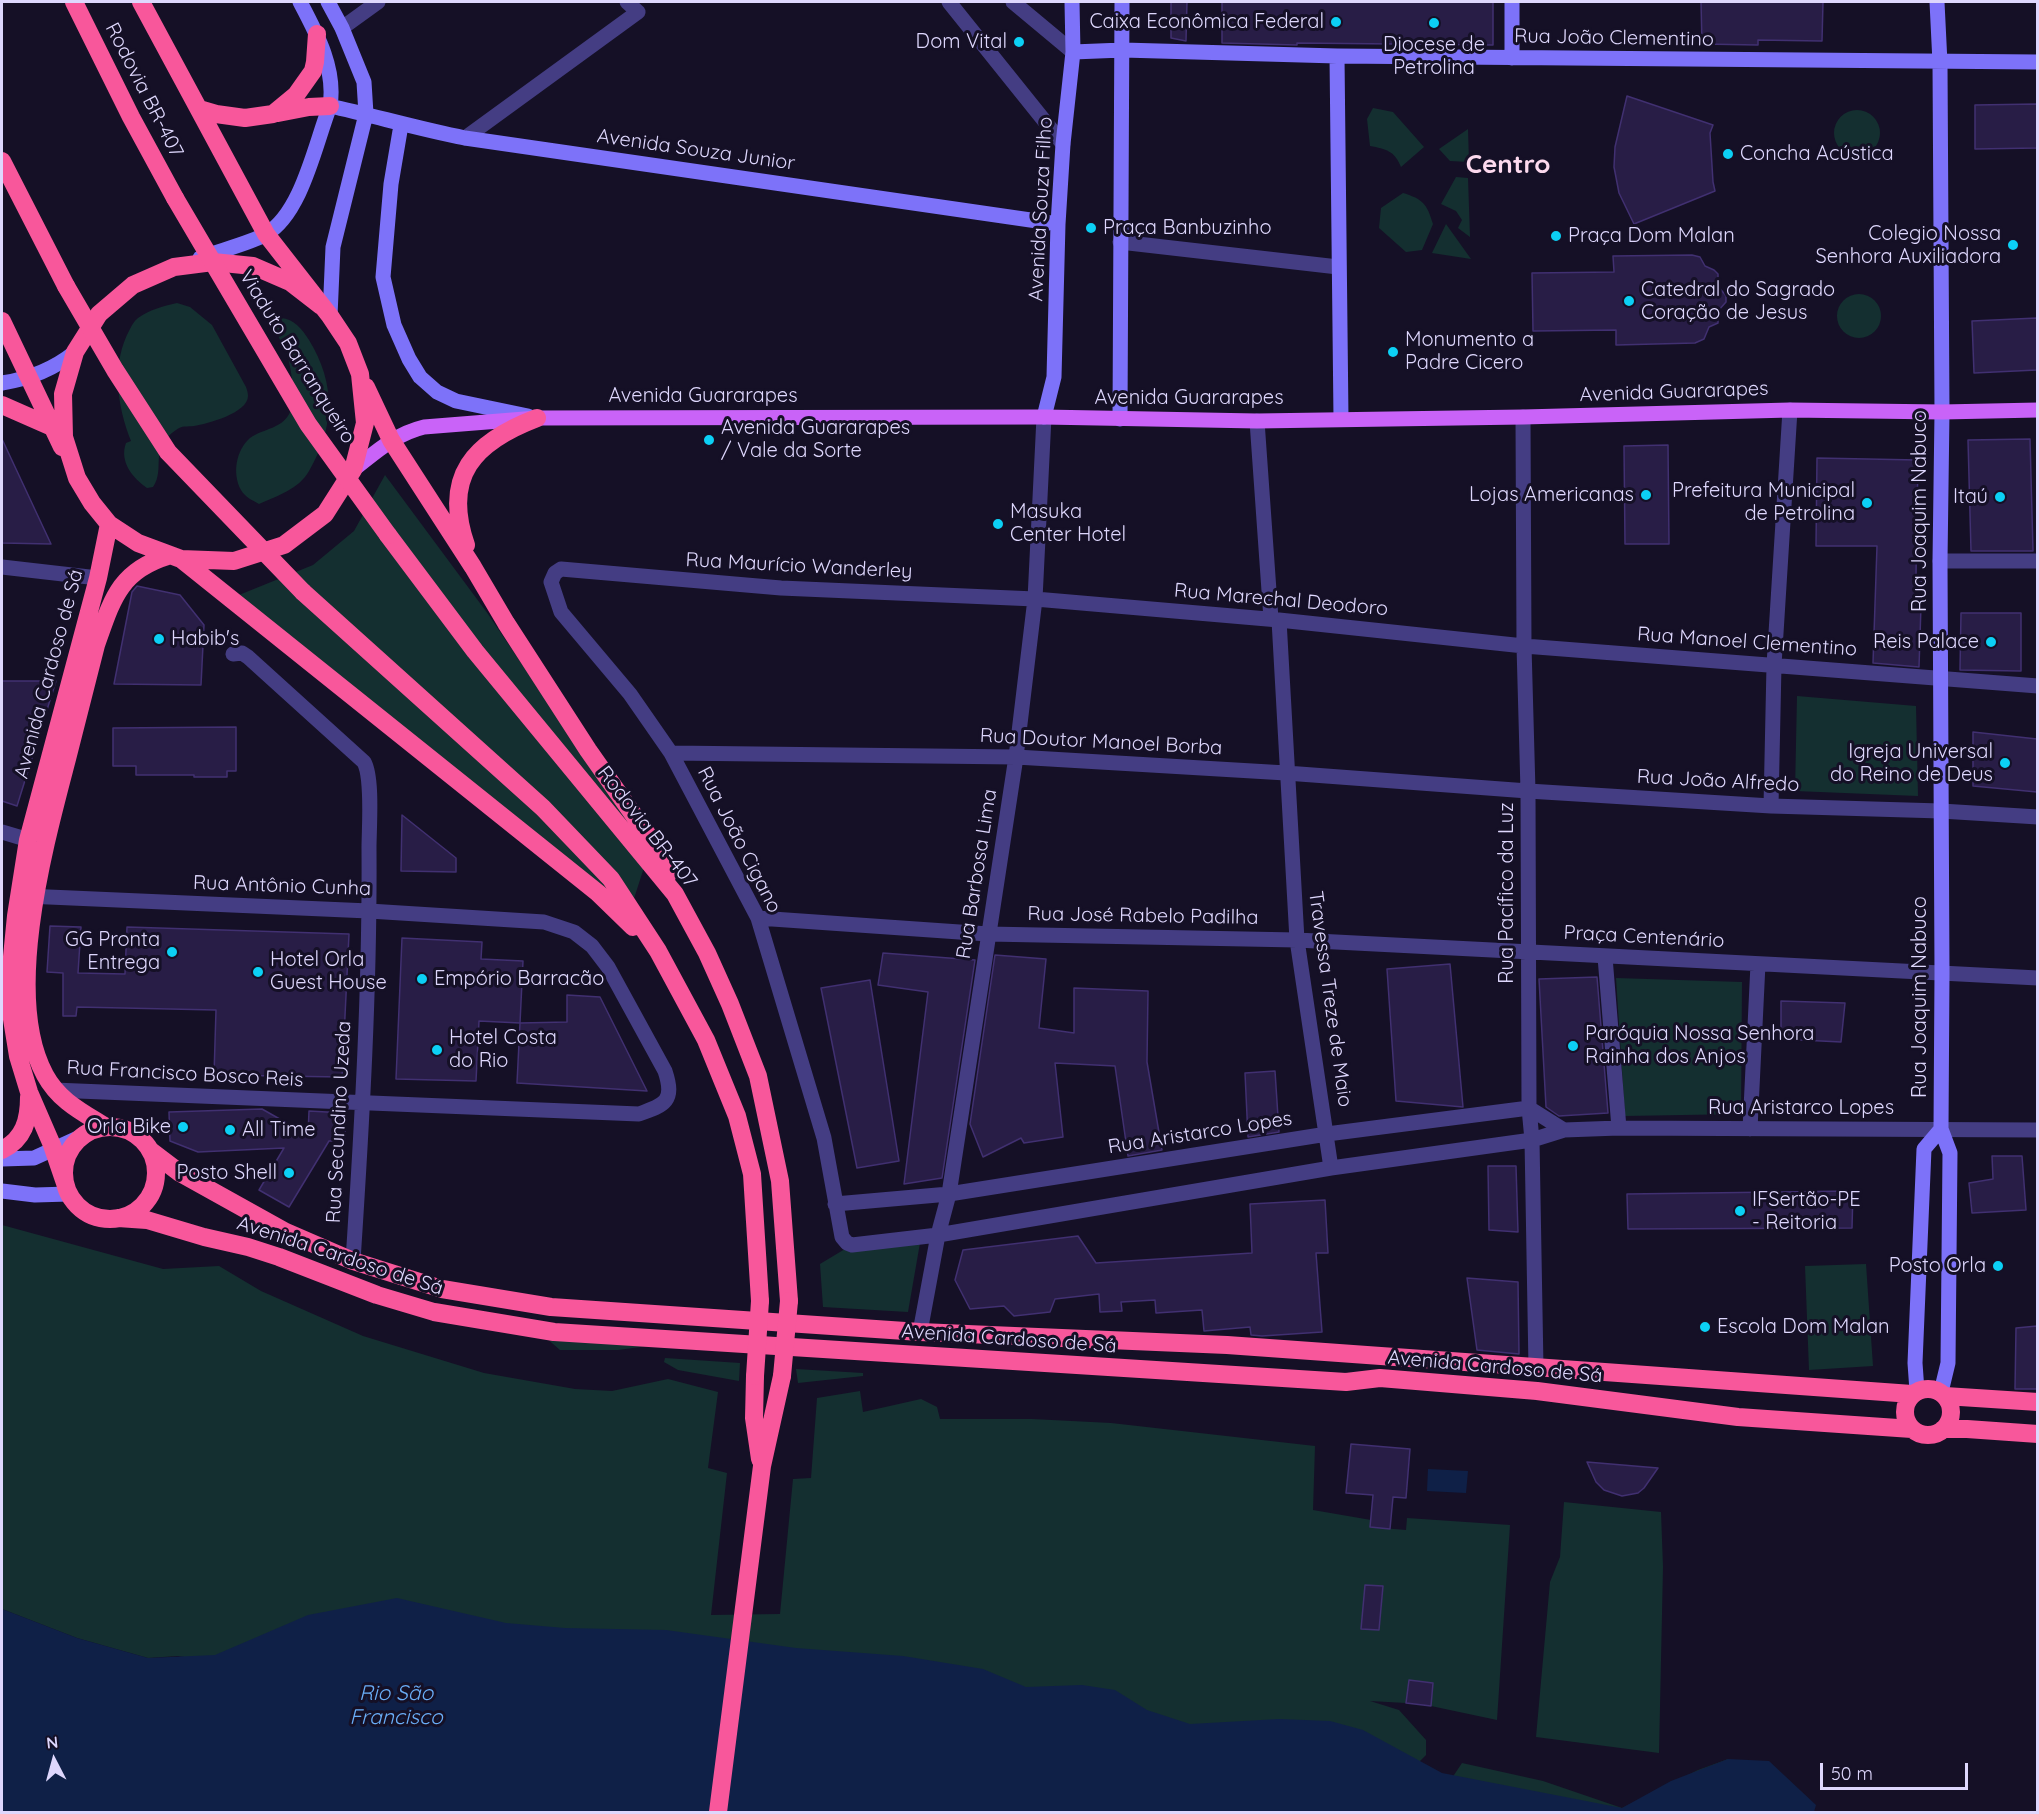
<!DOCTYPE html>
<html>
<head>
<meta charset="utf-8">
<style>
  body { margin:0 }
  #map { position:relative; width:2039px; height:1814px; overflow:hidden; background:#151026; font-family:Quicksand,sans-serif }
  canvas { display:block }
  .frame { position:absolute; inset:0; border:3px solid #ded7fd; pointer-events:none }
  .north { position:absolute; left:24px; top:1730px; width:60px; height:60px; -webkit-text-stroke:4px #151026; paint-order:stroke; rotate:354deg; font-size:16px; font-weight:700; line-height:24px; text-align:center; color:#ded7fd }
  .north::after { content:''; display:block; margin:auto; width:21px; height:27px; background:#ded7fd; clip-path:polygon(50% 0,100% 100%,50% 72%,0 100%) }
  .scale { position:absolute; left:1820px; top:1763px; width:148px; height:27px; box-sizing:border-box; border:3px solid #ded7fd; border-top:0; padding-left:8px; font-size:18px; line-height:21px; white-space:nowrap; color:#ded7fd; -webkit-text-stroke:4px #151026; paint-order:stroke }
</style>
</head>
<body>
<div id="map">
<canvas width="2039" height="1814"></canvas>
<div class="frame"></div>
<div class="north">N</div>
<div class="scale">50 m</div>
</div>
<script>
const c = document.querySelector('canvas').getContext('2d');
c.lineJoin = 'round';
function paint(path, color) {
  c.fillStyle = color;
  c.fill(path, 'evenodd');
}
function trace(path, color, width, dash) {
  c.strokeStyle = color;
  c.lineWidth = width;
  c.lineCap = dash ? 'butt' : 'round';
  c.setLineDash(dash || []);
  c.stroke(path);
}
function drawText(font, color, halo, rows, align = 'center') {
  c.font = font + ' Quicksand,sans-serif';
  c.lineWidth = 6;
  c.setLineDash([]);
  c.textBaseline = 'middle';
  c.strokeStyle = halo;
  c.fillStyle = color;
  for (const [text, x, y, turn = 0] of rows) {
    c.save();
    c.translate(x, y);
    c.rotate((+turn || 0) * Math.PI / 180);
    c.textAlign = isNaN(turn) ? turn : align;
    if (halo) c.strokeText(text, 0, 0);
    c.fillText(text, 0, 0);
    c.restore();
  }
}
paint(new Path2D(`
  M1373,108L1393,112L1424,147L1401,167C1395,151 1386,149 1370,146L1367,119Z
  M1834 133a23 23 0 1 1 46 0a23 23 0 1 1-46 0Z
  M1468,129L1469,162L1450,161L1439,149Z
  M1456,177L1468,178L1470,237L1458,228L1462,220L1456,211L1441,204Z
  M1403,193C1423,199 1427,204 1433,224L1422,250L1406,252L1379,228L1381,208Z
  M1446,224L1471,259L1432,253Z
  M1837 316a22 22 0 1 1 44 0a22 22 0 1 1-44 0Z
  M177,303L190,307L212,325L246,387C247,390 248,393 248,396C248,413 207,424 194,426C187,427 182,425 176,430C148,449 166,468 153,487L147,488C133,478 119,462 126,443L131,441C117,406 111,363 130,329C132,325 134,321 138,318C149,310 163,306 177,303Z
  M281,318C294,319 302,329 309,340C336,384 335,427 309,471C299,489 277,496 259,504C252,500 245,497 241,490C232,474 236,450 250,438C264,428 284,429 291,410C296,399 291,366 287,355C283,344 277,337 275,325Z
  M385,475L488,614L649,852L629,914L239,595L313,565L354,531Z
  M1797,696L1916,706L1918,796L1795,791Z
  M1616,978L1742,982L1741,1114L1625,1116Z
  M2,1225L163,1269L219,1266L261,1291L363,1336L484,1373L575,1389L612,1391L668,1379L718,1392L708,1468L727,1473L711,1615L780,1614L793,1479L811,1478L817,1398L860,1391L863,1412L921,1399L937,1407L940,1419H1032L1111,1423L1315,1446L1313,1510L1371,1520L1370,1527L1406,1530L1407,1518L1510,1525L1497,1720L1431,1706L1433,1683L1409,1680L1406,1703L1370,1701L1399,1710L1426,1740V1755L1411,1770L1107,1812L178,1656L148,1658L77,1638L2,1609ZM1365,1585L1383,1587L1379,1630L1362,1629Z
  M920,1243L908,1312L823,1307L820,1264L845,1249Z
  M1866,1264L1873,1366L1809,1370L1805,1266Z
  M545,1337L663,1344L618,1350H560Z
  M665,1358L740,1363L739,1381L678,1370L664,1362Z
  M796,1369L863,1373V1376L798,1383Z
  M1564,1502L1661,1512L1663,1567L1659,1753L1536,1737L1550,1582L1560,1557Z
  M1728,1759L1747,1812H1446L1444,1790L1462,1763L1543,1781L1622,1808L1698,1770Z`), '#142f30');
paint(new Path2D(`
  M1428,1469L1468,1471L1466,1493L1427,1491Z
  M397,1598L506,1623L565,1628L666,1630L796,1648L903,1656L983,1669L1026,1687L1082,1685L1115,1690L1147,1710L1190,1724L1279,1719L1330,1721L1363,1730L1442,1773L1622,1808L1671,1781L1728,1759L1769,1761L1816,1805L1814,1812H2V1609L77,1638L148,1658L215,1655L308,1615Z`), '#0f2047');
const building = new Path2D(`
  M1171,2H1187L1186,41L1171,38Z
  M1222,2H1493V45L1297,43V45L1222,43Z
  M1701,2H1823L1822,41L1758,40V45L1702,44Z
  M1627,96L1713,125L1710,133L1713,182L1715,191L1634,224L1619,193L1614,167L1615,147Z
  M2037,104V148L1975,149V105Z
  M1613,256L1692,255L1700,257L1705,266L1714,270L1718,274V286L1726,296V302L1718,311V323L1709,327L1704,339L1695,343L1616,345V330L1533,331L1532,273L1614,272Z
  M2037,318V370L1974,373L1972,321Z
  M2,439L51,544L2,543Z
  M2030,439L2033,551H1971L1968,440Z
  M1668,445L1669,544H1625L1624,446Z
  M1817,458L1918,460L1916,575H1922L1919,667L1873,663L1877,546H1816Z
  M137,586L180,595L204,625L201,685L114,684L132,592Z
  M1961,613H2021V671L1960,670Z
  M2,681H56L17,806L2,801Z
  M236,727V771H227V777H194V775H136V766H113V728Z
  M1973,732L2037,739V792L1973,786Z
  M402,815L456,858V872L401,871Z
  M50,926L81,927L78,973L125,974L127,927L349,934L342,1077L214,1075L216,1010L77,1007L76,1016H63V973L47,972Z
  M402,938L482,942L481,959L523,961L520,1023L479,1021L476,1081L396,1079Z
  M883,953L975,960L942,1178L904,1184L928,992L878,985Z
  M995,955L1046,959L1039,1028L1074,1033V988L1148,991L1147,1062L1162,1150L1128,1156L1115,1066L1055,1063L1063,1137L1024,1143L1021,1138L983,1157L970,1124Z
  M1450,964L1463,1107L1396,1101L1387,969Z
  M1597,977L1608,1113L1559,1116L1546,1107L1539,979Z
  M870,980L899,1161L857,1168L821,988Z
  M567,995L600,997L647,1091L517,1083L520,1023L567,1022Z
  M1781,1001L1845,1003L1841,1042L1781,1039Z
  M1275,1071L1279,1132L1248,1137L1245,1073Z
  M262,1109L308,1135L309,1111L345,1113V1141H329L289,1207L259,1190L284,1148L198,1152L170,1141L169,1112Z
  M1992,1156H2022L2026,1210L1972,1213L1969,1183L1993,1179Z
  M1488,1166H1516L1518,1232L1489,1230Z
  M1853,1191L1852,1228L1628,1229L1627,1194Z
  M1325,1200L1328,1253H1316L1322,1332L1262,1336L1251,1335L1250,1327L1204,1331L1202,1310L1156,1313L1155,1300L1121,1302L1122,1311L1100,1312L1099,1294L1055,1299L1050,1312L1014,1316L1004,1306L970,1309L955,1280L963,1250L1078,1236L1096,1263L1252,1253L1250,1204Z
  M1467,1278L1518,1282L1519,1354L1477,1350Z
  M2037,1326V1389H2015L2016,1328Z
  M1351,1444L1410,1449L1406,1498L1393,1497L1390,1529L1370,1527L1373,1495L1346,1493Z
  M1587,1462L1658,1468L1644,1488L1638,1493L1622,1496L1604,1490L1596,1482Z
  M1365,1585L1383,1586L1379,1630L1361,1629Z
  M1409,1680L1433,1683L1431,1706L1406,1703Z`);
paint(building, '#281d46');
trace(building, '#413071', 1.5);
trace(new Path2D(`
  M949,2L1063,144
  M1013,2L1073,52
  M342,28L378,2
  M465,138L638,12L627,2
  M1120,242L1338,267
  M1523,417L1524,646L1528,791L1529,1108L1532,1140L1536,1368
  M1257,421L1271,619
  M1940,561H2038
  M2,567L98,578
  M1279,620L1297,940L1331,1168
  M233,654L242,653L248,657L364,762C373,778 369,828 369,848C370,986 362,1124 353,1261
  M2038,686L1524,646L1279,620L1035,599L781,588L561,569L555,573L551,582L561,612L630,694L671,753L758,918L824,1138L842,1237L847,1243L852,1245L938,1235L1331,1168L1532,1140L1564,1130L1619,1128L2038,1130
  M671,753L1016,757L1286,773L1528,791L1771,806L1941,811L2038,817
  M1771,806L1774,665L1790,410
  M2,832L39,843
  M26,896L369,911L544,922L574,932L592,946L608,967L665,1071C675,1101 665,1105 639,1114L54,1090
  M758,918L988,934L1297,940L2038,978
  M1605,957L1619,1128
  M1750,1129L1758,964
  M835,1204L949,1194L1327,1134L1529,1108L1564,1130
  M920,1332L938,1235L949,1194L1016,757L1035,599L1044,417`), '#443d83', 15);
trace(new Path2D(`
  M328,2L342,28L364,82L366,114L333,247L330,316
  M1937,2L1940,63L1942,412L1940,561L1942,973L1941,1129L1950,1153L1948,1363L1941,1392
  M1073,52L1123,50L1337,56L2038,62
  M1337,56L1341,419
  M1512,58V2
  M330,106C375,116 419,129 465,138L1058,224
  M401,125L391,184L383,277L394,325L409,359L420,377L437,392L456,401L528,416
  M200,258C218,251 251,243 266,234C302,213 315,144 330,106C336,69 317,34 300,2
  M2,383C28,379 54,369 75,352
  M1044,417L1054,377L1058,224L1063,144L1073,52L1072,2
  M1120,419L1122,2
  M2,1159L34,1158L80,1137
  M2,1191L35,1195L69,1194
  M1917,1391L1915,1363L1924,1149L1941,1129`), '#7d72f9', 15);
trace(new Path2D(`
  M353,470C376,452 395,434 424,427L537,418L1044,417L1257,421L1523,417L1790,410L1942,412L2038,410`), '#c963f8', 15);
trace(new Path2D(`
  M74,2L131,117L175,198
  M141,2L266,234L330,316L348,343L360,374L365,423L353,470L325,514L284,545L234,561L181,559L138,543L109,524L92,503L77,478L64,437L63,394L75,352L99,314L133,285L174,267L213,262L253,266L290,282L321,306
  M199,109L216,114L245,118L273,114L296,95L313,71L315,62L317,34
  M278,113L309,107L330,106
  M2,161L66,286
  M2,321L62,447
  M366,387L391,440L473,567L506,623L588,750L654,844L667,876
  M2,405L52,427
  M388,535L475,651L675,894L707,953L730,1004L758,1076L780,1181L789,1301
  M466,545C442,476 474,442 537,418
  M181,559L598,893L633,927
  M303,592L543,808L611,879L658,951L706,1040L737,1116L752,1174L760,1301
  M106,1127C82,1112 59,1101 45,1075C2,996 45,843 67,759C77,721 86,683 96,645C112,600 119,571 168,556
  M64 1173a46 46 0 1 1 92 0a46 46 0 1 1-92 0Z
  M2,1150C24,1139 29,1120 29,1097
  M151,1151L180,1173L286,1232L353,1261L442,1289L551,1307L920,1332L1227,1345L1912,1394
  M65,1183L52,1145L29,1092L18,1056L12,1019L10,977L16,916L28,840L98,578L109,524
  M118,1218L147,1220L204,1237L248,1247L279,1257L377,1295L434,1312L554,1332L1346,1382L1380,1378L1537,1391L1738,1417L1912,1429
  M755,1376L754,1418L760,1459
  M1905 1412a23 23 0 1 1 46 0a23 23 0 1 1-46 0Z
  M1945,1396L2038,1402
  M1943,1429H1967L2038,1434
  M718,1812L762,1466L782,1376`), '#f8579b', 18);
trace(new Path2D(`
  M175,198L308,424L388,535
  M66,286L115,370L168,452L303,592
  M755,1376L760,1301
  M782,1376L789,1301`), '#f8579b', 18);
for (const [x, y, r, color] of [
  [1336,22,6,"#0cd0f5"],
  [1434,23,6,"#0cd0f5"],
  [1019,42,6,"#0cd0f5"],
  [1728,154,6,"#0cd0f5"],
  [1091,228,6,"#0cd0f5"],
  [1556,236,6,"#0cd0f5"],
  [2013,245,6,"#0cd0f5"],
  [1629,301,6,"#0cd0f5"],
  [1393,352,6,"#0cd0f5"],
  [709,440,6,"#0cd0f5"],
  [1646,495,6,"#0cd0f5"],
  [2000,497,6,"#0cd0f5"],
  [1867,503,6,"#0cd0f5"],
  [998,524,6,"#0cd0f5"],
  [159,639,6,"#0cd0f5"],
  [1991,642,6,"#0cd0f5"],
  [2005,763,6,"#0cd0f5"],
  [172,952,6,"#0cd0f5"],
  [258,972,6,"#0cd0f5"],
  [422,979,6,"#0cd0f5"],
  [1573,1046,6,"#0cd0f5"],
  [437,1050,6,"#0cd0f5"],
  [183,1127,6,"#0cd0f5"],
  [230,1130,6,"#0cd0f5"],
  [289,1173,6,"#0cd0f5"],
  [1740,1211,6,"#0cd0f5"],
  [1998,1266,6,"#0cd0f5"],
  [1705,1327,6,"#0cd0f5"]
]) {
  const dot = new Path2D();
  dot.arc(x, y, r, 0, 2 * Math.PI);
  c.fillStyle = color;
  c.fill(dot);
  trace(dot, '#151026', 2);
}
drawText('20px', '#ded7fd', '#151026', [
  ["Caixa Econômica Federal",1324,22,"right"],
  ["Dom Vital",1007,42,"right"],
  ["Diocese de",1434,45,"center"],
  ["Petrolina",1434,68,"center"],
  ["Concha Acústica",1740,154],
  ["Praça Banbuzinho",1103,228],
  ["Colegio Nossa",2001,234,"right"],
  ["Senhora Auxiliadora",2001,257,"right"],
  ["Praça Dom Malan",1568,236],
  ["Catedral do Sagrado",1641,290],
  ["Coração de Jesus",1641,313],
  ["Monumento a",1405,340],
  ["Padre Cicero",1405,363],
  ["Avenida Guararapes",721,428],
  ["/ Vale da Sorte",721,451],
  ["Prefeitura Municipal",1855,491,"right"],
  ["de Petrolina",1855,514,"right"],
  ["Lojas Americanas",1634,495,"right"],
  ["Itaú",1988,497,"right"],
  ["Masuka",1010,512],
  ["Center Hotel",1010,535],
  ["Habib's",171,639],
  ["Reis Palace",1979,642,"right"],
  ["Igreja Universal",1993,752,"right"],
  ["do Reino de Deus",1993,775,"right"],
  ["GG Pronta",160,940,"right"],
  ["Entrega",160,963,"right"],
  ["Hotel Orla",270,960],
  ["Guest House",270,983],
  ["Empório Barracão",434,979],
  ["Paróquia Nossa Senhora",1585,1034],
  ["Rainha dos Anjos",1585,1057],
  ["Hotel Costa",449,1038],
  ["do Rio",449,1061],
  ["Orla Bike",171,1127,"right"],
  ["All Time",242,1130],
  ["Posto Shell",277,1173,"right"],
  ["IFSertão-PE",1752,1200],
  ["- Reitoria",1752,1223],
  ["Posto Orla",1986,1266,"right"],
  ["Escola Dom Malan",1717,1327]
], 'left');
drawText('20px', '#ded7fd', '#151026', [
  ["Rua João Clementino",1614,38,1],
  ["Rodovia BR-407",144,90,63],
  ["Avenida Souza Junior",696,150,8],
  ["Avenida Souza Filho",1041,209,-87],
  ["Viaduto Barranqueiro",297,357,58],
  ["Avenida Guararapes",1674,392,-2],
  ["Avenida Guararapes",703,396],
  ["Avenida Guararapes",1189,398],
  ["Rua Joaquim Nabuco",1920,511,-90],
  ["Rua Maurício Wanderley",799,566,3],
  ["Rua Marechal Deodoro",1281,600,5],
  ["Rua Manoel Clementino",1747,642,4],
  ["Avenida Cardoso de Sá",49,674,-75],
  ["Rua Doutor Manoel Borba",1101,742,3],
  ["Rua João Alfredo",1718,781,3],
  ["Rodovia BR-407",647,827,52],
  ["Rua João Cigano",739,840,63],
  ["Rua Barbosa Lima",977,874,-81],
  ["Rua Antônio Cunha",282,886,2],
  ["Rua Pacífico da Luz",1507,893,-90],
  ["Rua José Rabelo Padilha",1143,916,1],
  ["Praça Centenário",1644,937,3],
  ["Rua Joaquim Nabuco",1920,997,-90],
  ["Travessa Treze de Maio",1330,999,82],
  ["Rua Francisco Bosco Reis",185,1074,3],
  ["Rua Aristarco Lopes",1801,1108],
  ["Rua Secundino Uzeda",339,1122,-87],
  ["Rua Aristarco Lopes",1200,1133,-9],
  ["Avenida Cardoso de Sá",340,1256,18],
  ["Avenida Cardoso de Sá",1009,1339,4],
  ["Avenida Cardoso de Sá",1495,1367,5]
]);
drawText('italic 21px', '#6aaef9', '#151026', [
  ["Rio São",396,1694],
  ["Francisco",396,1718]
]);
drawText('bold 26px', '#fdd9ee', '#151026', [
  ["Centro",1508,165]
]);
</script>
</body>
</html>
